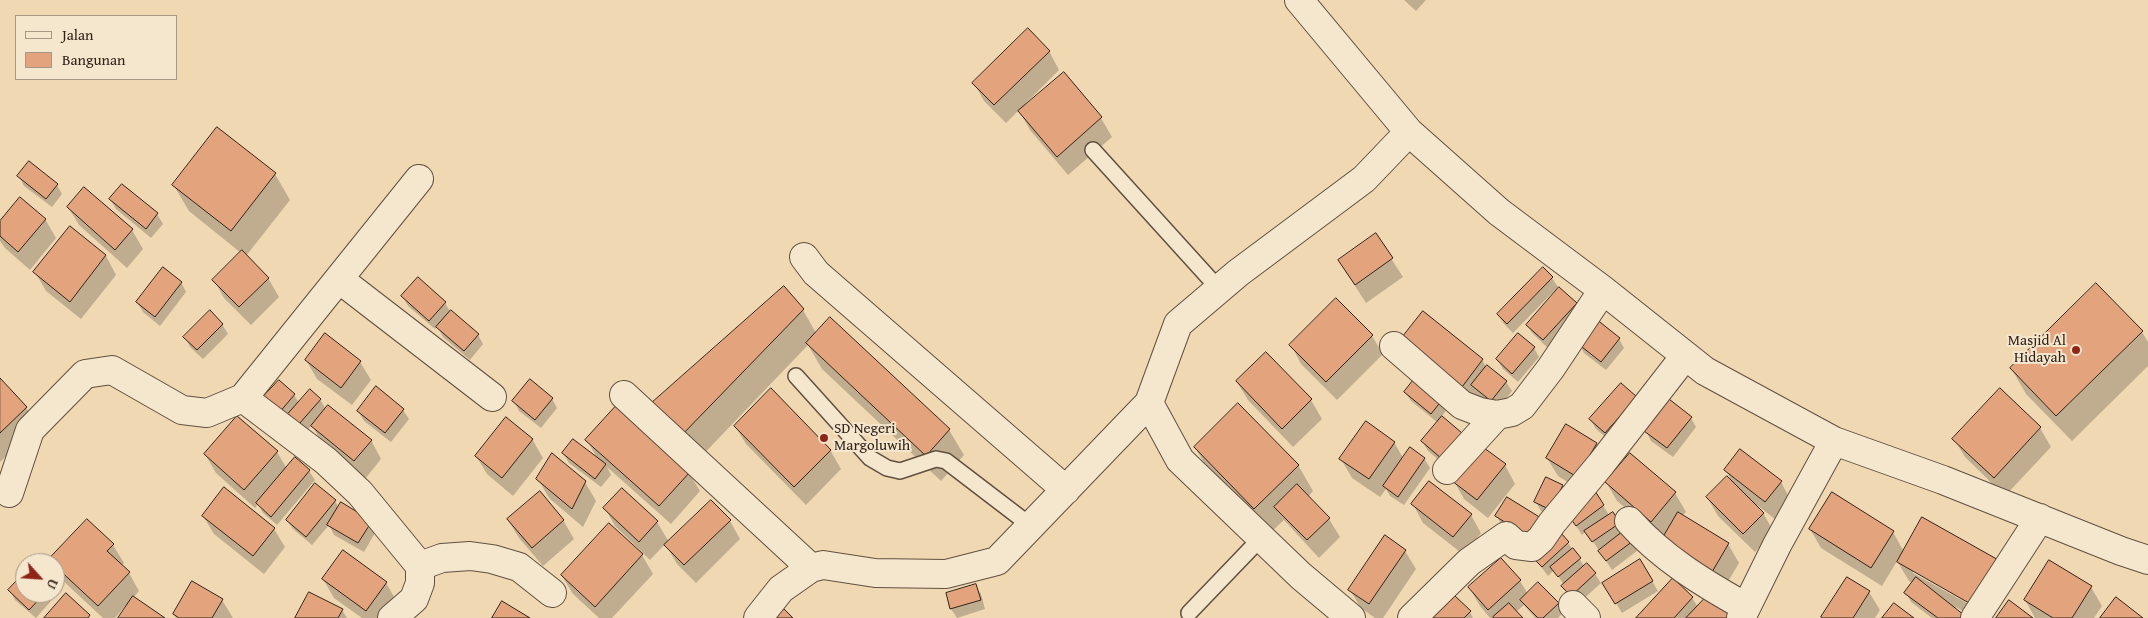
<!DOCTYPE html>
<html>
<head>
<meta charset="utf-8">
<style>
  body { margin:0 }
  #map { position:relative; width:2148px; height:618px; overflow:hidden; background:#f0d8b3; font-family:"Gentium Book Plus",serif }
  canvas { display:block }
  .legend { position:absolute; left:15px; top:15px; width:162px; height:65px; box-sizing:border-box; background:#f5e6ce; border:1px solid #a79886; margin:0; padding:6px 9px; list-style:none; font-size:15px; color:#31231a }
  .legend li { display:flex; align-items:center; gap:10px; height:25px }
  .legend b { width:25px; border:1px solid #a79886 }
  .north { position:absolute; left:15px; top:553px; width:50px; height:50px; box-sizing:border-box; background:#f5e6ce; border:1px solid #a79886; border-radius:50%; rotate:116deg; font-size:14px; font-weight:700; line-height:20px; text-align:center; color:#31231a }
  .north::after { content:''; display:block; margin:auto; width:18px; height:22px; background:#8f2418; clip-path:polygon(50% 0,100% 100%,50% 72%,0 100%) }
</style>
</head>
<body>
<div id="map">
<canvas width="2148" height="618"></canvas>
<ul class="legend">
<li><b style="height:6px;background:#f5e6ce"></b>Jalan</li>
<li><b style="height:14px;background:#e3a47d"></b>Bangunan</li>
</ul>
<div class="north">U</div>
</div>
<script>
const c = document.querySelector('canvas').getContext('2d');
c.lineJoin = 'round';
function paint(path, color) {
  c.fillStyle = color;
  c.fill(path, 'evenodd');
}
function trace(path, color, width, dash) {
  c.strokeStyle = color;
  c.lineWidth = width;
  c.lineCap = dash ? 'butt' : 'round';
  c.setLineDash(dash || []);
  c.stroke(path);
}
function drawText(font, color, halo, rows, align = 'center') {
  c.font = font + ' "Gentium Book Plus",serif';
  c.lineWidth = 4;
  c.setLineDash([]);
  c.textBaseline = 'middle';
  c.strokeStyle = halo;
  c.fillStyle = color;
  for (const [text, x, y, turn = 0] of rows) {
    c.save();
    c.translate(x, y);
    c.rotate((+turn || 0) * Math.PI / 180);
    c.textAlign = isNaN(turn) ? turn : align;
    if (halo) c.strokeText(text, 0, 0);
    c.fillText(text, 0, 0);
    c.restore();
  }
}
paint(new Path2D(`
  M1404,0H1426L1416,11Z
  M1049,51L1059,70L1026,103L1027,105L1064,74L1101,118L1112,137L1068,175L1030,130L1019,110L1006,123L984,101L974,83Z
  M275,174L290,200L246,256L268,278L279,297L251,325L224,298L214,280L241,253L189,211L174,186Z
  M19,176L57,185L62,194L52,207L24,186Z
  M122,186L157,214L163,224L151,238L116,209L110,199Z
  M68,207L132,230L143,249L127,268L79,225Z
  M45,219L56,238L30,270L5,248L0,241V222Z
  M70,228L106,256L116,275L81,319L46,291L35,272Z
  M1376,235L1403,277L1366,303L1339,261Z
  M1543,269L1552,278L1558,287L1513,333L1504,324L1498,315Z
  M181,282L186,292L160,326L143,312L137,302Z
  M403,297L445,303L451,313L478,335L483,344L470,360L443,337L437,326L435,329L408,306Z
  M1576,304L1581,314L1549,349L1533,334L1527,325Z
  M803,310L816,333L949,430L964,455L941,481L822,369L808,345L695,463L663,434Z
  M1423,313L1482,360L1487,368L1506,382L1512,391L1497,410L1479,396L1473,405L1413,358Z
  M222,324L228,334L203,359L190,347L185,337Z
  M2142,332L2148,342V366L2072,441L2026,394L2011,368Z
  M1372,336L1383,354L1337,400L1301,364L1291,345Z
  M1619,339L1624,348L1606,370L1584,353L1579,343Z
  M1534,348L1539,357L1518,382L1503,369L1497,359Z
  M306,360L360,362L371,380L352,405L317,379Z
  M0,380L26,407L37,426L0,462Z
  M279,382L294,395L299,403L320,399L326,410L371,440L381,459L365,479L323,445L312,425L305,433L295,424L290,416L285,422L269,408Z
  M1237,382L1311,400L1322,419L1293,447L1248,400Z
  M2000,390L2040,428L2051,447L2005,496L1965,457L1954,439Z
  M1405,392L1450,406L1441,417L1461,434L1447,467L1428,451L1422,441L1438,423L1411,401Z
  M1636,398L1611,442L1596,429L1590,419Z
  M552,399L557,408L541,428L519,411L514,401Z
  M403,410L409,419L391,442L364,421L358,411Z
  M1691,418L1696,427L1673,457L1651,441L1646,431Z
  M735,426L830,450L841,469L806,505L746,444Z
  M532,439L543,458L513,496L487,474L476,456Z
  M587,440L689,473L700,491L671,524L607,467L611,475L601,487L569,463L563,453L598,460Z
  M1394,442L1403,458H1424L1430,468L1404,505L1390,496L1386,489L1380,497L1352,478L1341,459Z
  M1596,444L1607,463L1588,495L1558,476L1547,458Z
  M1195,447L1298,465L1313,491L1308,497L1329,519L1340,537L1319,558L1284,520L1269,534L1210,473Z
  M277,452L287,469L295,459L309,471L315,480L277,525L263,513L258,504L255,508L216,473L205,454Z
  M1630,454L1675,493L1686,512L1682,516L1728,544L1739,563L1723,590L1617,501L1606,482Z
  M1505,465L1515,484L1488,518L1464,499L1454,481Z
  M1726,470L1781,482L1791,501L1776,520L1757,505L1756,506L1763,513L1774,532L1755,552L1718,516L1707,497L1732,482Z
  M538,479L585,482L596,501L583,527L549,498Z
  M1562,486L1567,496L1556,519L1541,511L1536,502Z
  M622,489L657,522L669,542L730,521L740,539L696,583L677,564L665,544L650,560L615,526L605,508Z
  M1595,493L1609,515L1632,541L1637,551L1612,570L1586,531L1582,535L1567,512Z
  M335,501L339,508L341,504L376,531L364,552L334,535L329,525L312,545L293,529L287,520Z
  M1413,504L1471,515L1481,533L1464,555L1423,523Z
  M203,516L274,529L285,547L264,574L214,534Z
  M1497,516L1540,519L1502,526Z
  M508,520H563L574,539L543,566L519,538Z
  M1810,529L1893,532L1904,552L2012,582L1974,618L1956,607L1955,609L1965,618H1932L1911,602L1906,593L1913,583L1909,581L1897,561L1882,586L1821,548ZM1913,570L1982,609L1981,611L1913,573Z
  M1568,543L1585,567L1595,574L1601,583L1577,605L1568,595L1564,585L1554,570L1548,576L1535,559Z
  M113,545L124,563L121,566L129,573L139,591L133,598L162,618H119L128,606L126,605L115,618H103L60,578L55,569V563H51L50,560Z
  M1405,551L1416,569L1383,618H1375L1361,608L1350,590Z
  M343,552L386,583L397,602L386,618H362L334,598L323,579Z
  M642,555L653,574L612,618H599L573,594L562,576Z
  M1640,561L1658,591L1622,613L1604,583Z
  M25,574V593H55V585L59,592L36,618L15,600L10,590Z
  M1520,581L1528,594L1558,604L1563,613L1558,618H1535L1524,605L1516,612L1521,618H1490L1480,606L1469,587Z
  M975,585L981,594L985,609L957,618L951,609Z
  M2091,587L2102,606L2094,618H2035L2025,600Z
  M1869,592L1880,610L1875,618H1823Z
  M1692,598L1698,607L1731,618H1637Z
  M222,600L233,618H176L174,614Z
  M342,610L347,618H297Z
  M1470,612L1473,618H1435Z`), '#0003');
const building = new Path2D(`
  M1028,28L1050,51L994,105L972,83Z
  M1064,72L1102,117L1057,157L1018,111Z
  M217,127L276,173L231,231L172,185Z
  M29,161L58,184L46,199L17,176Z
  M122,184L158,213L146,229L109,199Z
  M84,187L133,229L115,250L67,207Z
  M20,197L46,219L18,252L0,236V221Z
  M70,226L106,255L70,302L33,272Z
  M1376,233L1393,258L1355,285L1338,260Z
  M242,250L269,278L239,307L212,280Z
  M163,267L182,282L155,317L136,302Z
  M1543,267L1553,277L1507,324L1497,314Z
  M418,277L446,302L429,321L401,296Z
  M2096,283L2143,331L2056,416L2010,368Z
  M784,286L804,309L679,438L646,408Z
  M1559,287L1577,303L1543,340L1526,325Z
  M1336,298L1373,335L1326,382L1289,345Z
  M210,310L223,324L197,350L183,337Z
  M451,310L479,334L464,351L436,327Z
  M1423,311L1483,359L1462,387L1401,339Z
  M830,317L950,429L926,456L806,343Z
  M1596,319L1620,338L1601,362L1577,343Z
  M325,333L361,361L341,388L305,360Z
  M1518,333L1535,347L1512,374L1496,359Z
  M1266,352L1312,399L1282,429L1236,381Z
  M1487,365L1507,381L1491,401L1471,385Z
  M1419,373L1446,395L1431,414L1404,392Z
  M0,378L27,407L0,433Z
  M530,379L553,398L535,420L512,401Z
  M279,380L295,394L279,413L262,398Z
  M1621,383L1637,397L1605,433L1589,419Z
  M376,386L404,409L385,433L357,411Z
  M771,388L831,450L794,487L734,426Z
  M2000,388L2041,427L1994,478L1952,439Z
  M310,389L321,399L299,424L288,414Z
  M1669,399L1692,417L1667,448L1644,431Z
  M1238,403L1299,465L1254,509L1194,447Z
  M328,405L372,440L354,461L311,426Z
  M616,406L690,472L659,506L585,440Z
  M237,416L278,451L244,490L204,454Z
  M1442,416L1462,433L1441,458L1421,441Z
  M506,417L533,439L502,478L475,456Z
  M1366,421L1395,442L1369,479L1339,459Z
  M1566,424L1597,443L1577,477L1546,458Z
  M573,439L606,464L595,479L562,453Z
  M1480,445L1506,464L1477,500L1452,481Z
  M1410,447L1425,458L1398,497L1383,486Z
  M1740,449L1782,481L1765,502L1724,470Z
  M552,453L586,481L572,509L536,479Z
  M1630,453L1676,492L1651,522L1605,482Z
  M295,457L310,470L271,517L256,503Z
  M1727,476L1764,513L1743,534L1706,497Z
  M1546,477L1563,485L1551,510L1534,502Z
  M1429,481L1472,514L1453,537L1411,504Z
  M315,483L336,500L306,537L286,520Z
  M1297,484L1330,518L1307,540L1274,507Z
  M224,487L275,528L253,556L202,516Z
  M622,488L658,521L639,542L603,508Z
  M540,491L564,520L532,548L507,519Z
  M1595,491L1604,505L1576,526L1566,512Z
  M1832,492L1894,531L1871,568L1809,529Z
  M1507,497L1541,518L1529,537L1495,516Z
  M711,500L731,520L684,565L664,545Z
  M341,502L372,521L358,543L327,525Z
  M1613,512L1620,523L1592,542L1584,531Z
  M1678,512L1729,543L1712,572L1661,541Z
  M1922,517L2002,562L1976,607L1897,562Z
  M87,519L114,544L107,551L130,572L98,606L55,566V563L48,560Z
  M609,523L643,554L595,607L561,575Z
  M1625,530L1633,541L1606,561L1598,551Z
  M1561,533L1569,542L1542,567L1533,558Z
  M1385,535L1406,550L1369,604L1348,590Z
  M1573,548L1581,558L1558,577L1550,567Z
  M343,550L387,582L366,611L322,579Z
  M1501,558L1521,580L1488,610L1468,587Z
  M1640,559L1653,581L1615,604L1602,583Z
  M2049,560L2092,586L2072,618H2053L2024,600Z
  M1587,563L1596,573L1571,596L1561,586Z
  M25,572V593H45L29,610L8,590Z
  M1847,577L1870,591L1853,618H1823L1821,617Z
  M1916,577L1964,615L1962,618H1938L1904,593Z
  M1673,578L1693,597L1674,618H1636Z
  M192,581L223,599L212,618H179L173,614Z
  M1538,582L1559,603L1543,618H1538L1520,600Z
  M976,584L981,600L950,609L946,593Z
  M309,592L343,609L338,618H295Z
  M66,593L90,615L88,618H44Z
  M1708,595L1731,616L1729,618H1686Z
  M133,596L165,618H118Z
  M1455,596L1471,611L1464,618H1433Z
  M2116,597L2143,618H2100Z
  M2009,600L2033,618H1996Z
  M502,601L530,618H492Z
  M1509,603L1523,618H1494L1493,617Z
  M1894,603L1914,618H1882Z
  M779,604L793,618H764Z`);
paint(building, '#e3a47d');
trace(building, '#31231a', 1);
const lane = new Path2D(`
  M1093,150L1219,289
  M796,376L870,458L887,468L900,471L936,459L946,461L1031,526
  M1189,613L1261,538`);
const street = new Path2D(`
  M1299,0L1409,132L1499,212L1603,290L1705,371L1834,441L1943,480L2121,551L2148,560
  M804,257L816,273L1066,490
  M339,279L492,397
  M1394,346L1462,405L1480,412L1497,415L1512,412L1522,406L1551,368L1603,290
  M624,395L811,568
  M243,398L326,461L360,493L420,566V583L414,599L392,618
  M1447,470L1497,415
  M9,493L30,430L85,374L112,370L182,410L207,413L243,398L419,179
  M1629,521C1662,558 1703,583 1746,607
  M420,566L442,558L470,556L492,559L519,567L552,593
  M1573,605L1586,618
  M758,618L781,589L811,568L823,565L875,573L946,574L997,561L1149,403
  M1351,618L1301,576L1180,460L1149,403L1178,324L1238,273L1364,179L1409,132
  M1412,618L1469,562L1506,536L1516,545L1532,547L1541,539L1552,523L1601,464L1685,356
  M1741,618L1777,545L1834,441
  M1975,618L2040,518`);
trace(lane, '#615040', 18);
trace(street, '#615040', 30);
trace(lane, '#f5e6ce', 15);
trace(street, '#f5e6ce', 28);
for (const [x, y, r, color] of [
  [2076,350,5,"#8f2418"],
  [824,438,5,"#8f2418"]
]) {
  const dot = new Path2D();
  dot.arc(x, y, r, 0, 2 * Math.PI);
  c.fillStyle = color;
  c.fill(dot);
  trace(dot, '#f5e6ce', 2);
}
drawText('15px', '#31231a', '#f5e6ce', [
  ["Masjid Al",2066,341],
  ["Hidayah",2066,358],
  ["SD Negeri",834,429,"left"],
  ["Margoluwih",834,446,"left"]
], 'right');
</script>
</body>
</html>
